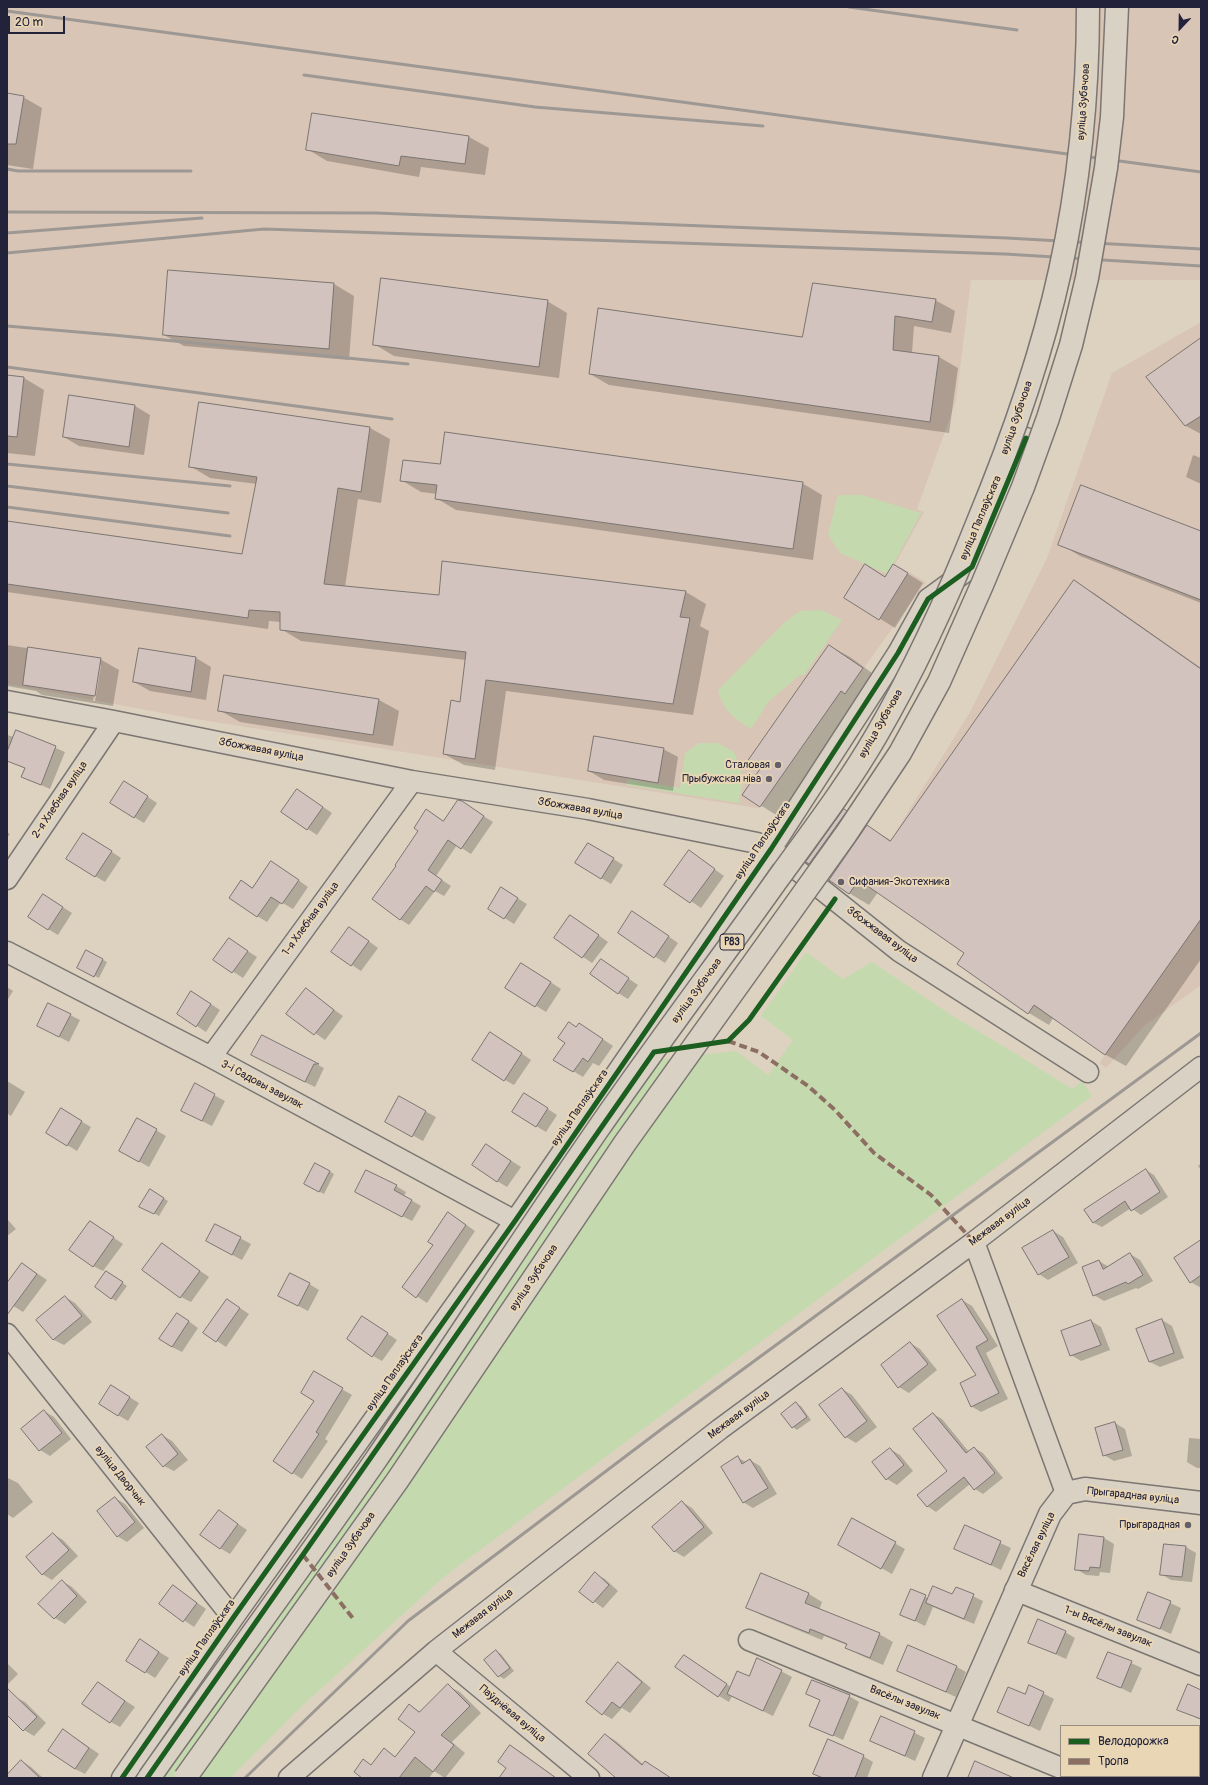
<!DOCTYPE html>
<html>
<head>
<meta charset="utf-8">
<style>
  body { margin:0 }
  #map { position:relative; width:1208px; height:1785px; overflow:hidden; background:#ddd2c0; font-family:Pangolin,sans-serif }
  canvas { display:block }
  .frame { position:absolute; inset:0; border:8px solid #22223b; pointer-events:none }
  .legend { position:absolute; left:1060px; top:1725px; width:140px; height:52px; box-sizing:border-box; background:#e9d6b4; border:1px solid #998e84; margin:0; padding:5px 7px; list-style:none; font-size:12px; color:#22223b }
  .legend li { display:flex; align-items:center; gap:8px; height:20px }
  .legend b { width:20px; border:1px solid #998e84 }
  .north { position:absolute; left:1160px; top:8px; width:40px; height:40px; -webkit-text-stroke:3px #e9d6b4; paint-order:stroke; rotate:202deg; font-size:11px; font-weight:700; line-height:16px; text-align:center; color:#22223b }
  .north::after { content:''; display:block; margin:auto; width:14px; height:18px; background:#22223b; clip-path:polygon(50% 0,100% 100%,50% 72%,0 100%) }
  .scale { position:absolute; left:8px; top:16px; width:57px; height:18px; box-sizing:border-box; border:2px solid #22223b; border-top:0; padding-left:5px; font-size:12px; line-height:14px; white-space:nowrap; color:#22223b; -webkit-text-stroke:3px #e9d6b4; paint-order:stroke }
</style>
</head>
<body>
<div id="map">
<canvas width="1208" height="1785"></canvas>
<div class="frame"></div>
<ul class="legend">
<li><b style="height:5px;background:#1b5e20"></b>Велодорожка</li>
<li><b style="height:5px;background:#8d6e63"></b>Тропа</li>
</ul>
<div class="north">С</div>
<div class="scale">20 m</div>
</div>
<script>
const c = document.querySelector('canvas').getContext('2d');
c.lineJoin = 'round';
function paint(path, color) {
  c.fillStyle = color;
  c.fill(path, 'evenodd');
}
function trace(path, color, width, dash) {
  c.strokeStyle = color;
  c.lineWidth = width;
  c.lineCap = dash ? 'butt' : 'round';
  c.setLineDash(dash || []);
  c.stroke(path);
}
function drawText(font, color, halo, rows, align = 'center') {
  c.font = font + ' Pangolin,sans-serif';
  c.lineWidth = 4;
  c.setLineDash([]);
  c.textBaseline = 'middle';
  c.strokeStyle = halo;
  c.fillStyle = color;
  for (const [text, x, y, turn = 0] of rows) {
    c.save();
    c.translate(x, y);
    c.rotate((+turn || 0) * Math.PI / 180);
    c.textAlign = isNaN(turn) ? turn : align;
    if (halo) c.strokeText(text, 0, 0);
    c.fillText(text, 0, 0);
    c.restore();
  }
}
paint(new Path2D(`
  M7,7H1201V280H971L956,401L917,509L924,512L895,564L926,582L845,694L841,692L760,807L757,808L189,718L7,684Z
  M1201,322V985L1144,1026L1106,1068L1100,1063L1105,1055L1034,1006L1028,1014L957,964L964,953L859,880L849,894L800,860L838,805L890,841L970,712L1047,558L1112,373Z`), '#d9c5b5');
paint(new Path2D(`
  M838,495H862L921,513L888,574L840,553L828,535Z
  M821,610L842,620L804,675H800L769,701L751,729C733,717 724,712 718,690L785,622L800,611Z
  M699,743H718L734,752L743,777L739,803L627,785V779L680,788L685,753Z
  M806,952L843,979L872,962L951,1015L1013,1052L1072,1089L1082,1081L1092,1096L445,1576L301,1707L230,1778H159L655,1060L736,1051L768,1075L793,1040L761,1016Z`), '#c4daae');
paint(new Path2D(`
  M7,94L23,97L42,108L33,169L7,165Z
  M313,114L469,137L489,148L485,175L421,167L419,177L327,161L307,149Z
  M169,271L334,284L354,296L349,360L184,346L164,335Z
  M935,300L955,311L951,333L914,326L912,353L939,357L958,368L949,433L609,385L590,374L803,338Z
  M547,301L567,313L559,378L394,356L374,344Z
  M1201,339V434L1186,426L1147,377Z
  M7,376L24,378L44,390L35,456L7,453Z
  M199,403L370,428L390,439L381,503L358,499L345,587L440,596L443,562L686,592L706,604L700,626L709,631L693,715L506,691L495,770L464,765L444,754L461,703L466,660L301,641L281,629V622L269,621L268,629L7,592V522L243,555L257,484L210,478L190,466Z
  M135,406L150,415L144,455L79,446L64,437Z
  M1193,455L1201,458V484L1186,477Z
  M441,465L802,483L822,495L813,560L456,510L436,498L437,494L421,492L401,480Z
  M1201,532V603L1080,556L1060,544Z
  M866,565L886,577L894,565L923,583L895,628L845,597Z
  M1074,582L1094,593L1201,668V959L1126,1066L1106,1055L1053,1018L1049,1025L1029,1013L958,964L965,953L878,892L869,905L849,893L867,826L892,841Z
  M7,645L100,659L119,670L113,706L42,695L36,691L7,686ZM99,665H101L95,701H93Z
  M830,646L850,657L883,681L781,818L744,795L761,769Z
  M140,649L196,658L211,667L206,700L150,691L134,682Z
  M379,700L399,711L393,746L240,722L219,710Z
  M16,731L65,752L50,789L23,777L26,769L7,760L9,751L7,750V735L14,737Z
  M663,749L678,757L673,791L604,780L589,771Z
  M134,788L157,803L144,823L134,817Z
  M307,796L332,813L317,835L282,812Z
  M461,802L493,822L471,854L457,845L436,876L451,886L444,896L435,891L409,925L400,919L398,866L420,830L436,816L444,821Z
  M844,810L866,823L829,875L807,862Z
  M7,832L10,834L7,838Z
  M94,840L121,858L105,882L95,876Z
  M599,850L623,865L611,884L601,878Z
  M690,852L724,876L701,908L666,884Z
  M281,868L308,887L293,909L281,902L267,922L257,916L242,881L253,888Z
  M512,895L527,904L514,924L489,908Z
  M53,901L72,913L58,935L48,929Z
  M642,918L678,943L665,963L619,933Z
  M580,922L608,942L592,963L555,938Z
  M359,934L378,948L361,971L332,952Z
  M229,939L257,957L243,978L215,960Z
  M86,951L107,962L99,978L78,967Z
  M601,960L638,985L628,999L618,993Z
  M532,970L561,989L546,1012L507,988Z
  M7,987L13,991L7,1001Z
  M306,990L343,1016L325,1040L288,1014Z
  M202,998L220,1010L206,1032L197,1026Z
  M70,1015L80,1020L69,1042L38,1026Z
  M576,1028L589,1030L613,1046L599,1066L593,1063L583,1077L573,1071Z
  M501,1039L531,1060L514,1085L505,1080Z
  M262,1061L314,1063L324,1068L315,1087Z
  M7,1081L25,1092L11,1116L7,1113Z
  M195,1085L225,1101L212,1126L192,1116Z
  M400,1098L436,1117L423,1141L397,1127Z
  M534,1100L557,1115L546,1132L513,1112Z
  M61,1110L91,1127L77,1151L47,1133Z
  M138,1120L166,1136L149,1167L120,1151Z
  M487,1145L521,1167L507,1187L497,1181Z
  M1201,1163V1170L1198,1166Z
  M1146,1170L1154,1175L1168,1197L1141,1215L1131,1208L1102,1227L1094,1223Z
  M329,1171L334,1174L324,1194L305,1184Z
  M396,1186L406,1192L404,1196L421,1206L412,1221L366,1198Z
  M150,1190L168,1201L159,1216L141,1206Z
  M7,1219L16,1229L7,1236Z
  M458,1219L475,1231L427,1303L403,1287L435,1245Z
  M90,1222L123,1244L103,1271L93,1266Z
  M216,1225L251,1244L242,1260L217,1247Z
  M1053,1231L1063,1237L1078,1263L1048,1280L1039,1274Z
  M1201,1241V1288L1191,1282Z
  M162,1245L209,1277L191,1302L181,1297Z
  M1130,1254L1140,1260L1153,1281L1138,1289L1136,1288L1104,1301L1094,1295L1099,1261L1109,1267Z
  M23,1264L47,1280L23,1312L7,1302V1285Z
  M111,1275L127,1286L116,1301L111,1298Z
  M309,1284L319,1290L308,1311L289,1301Z
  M65,1297L75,1303L92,1322L64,1345L54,1340L38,1321Z
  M228,1300L249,1314L226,1347L205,1333Z
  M962,1300L972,1306L998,1346L986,1353L1008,1399L981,1412L971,1406L977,1376Z
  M187,1320L198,1328L182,1352L172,1347Z
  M1162,1320L1172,1326L1184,1358L1160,1367L1150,1362Z
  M1091,1321L1101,1327L1110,1350L1081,1361L1071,1355Z
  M372,1323L397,1340L382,1361L373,1356Z
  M910,1343L920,1349L937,1370L909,1393L899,1387Z
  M314,1373L352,1395L325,1439L328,1441L302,1479L274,1461L315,1400Z
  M842,1389L852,1395L877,1427L856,1443L846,1437Z
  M121,1392L139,1403L128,1421L118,1415Z
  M796,1404L801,1406L811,1420L797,1430L793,1427Z
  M44,1411L54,1417L71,1439L50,1456L40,1450L23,1429Z
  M933,1414L942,1419L969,1452L974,1448L983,1453L1003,1478L983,1494L975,1489L970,1484L936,1512L927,1506L948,1471Z
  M1115,1423L1125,1429L1132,1456L1114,1461L1104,1455Z
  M162,1435L172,1441L188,1460L174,1471L164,1466Z
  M1189,1438L1201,1439V1468H1197L1187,1462Z
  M890,1449L900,1455L913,1471L897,1485L887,1479Z
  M738,1458L746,1462L750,1460L760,1466L777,1494L753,1508L743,1502Z
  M8,1478L18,1483L33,1502L13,1518L7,1514V1479Z
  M115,1498L125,1504L144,1528L127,1542L117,1536Z
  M682,1502L692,1508L713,1533L684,1557L674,1551Z
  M219,1511L247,1530L230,1554L220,1548Z
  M853,1520L905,1549L892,1574L839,1544Z
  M966,1527L1011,1548L1001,1570L956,1549Z
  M53,1534L63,1540L78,1556L52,1580L42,1574Z
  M1104,1538L1114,1544L1110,1573L1100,1572L1099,1576L1086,1575L1076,1569Z
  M1186,1547L1196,1553L1192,1582L1171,1580L1161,1574Z
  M595,1574L605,1579L618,1591L603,1608L580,1591Z
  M761,1575L809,1594L822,1602L819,1610L879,1634L893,1642L883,1665L860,1655L847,1648V1645L824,1636L822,1640L761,1615L748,1607Z
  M62,1581L72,1587L87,1602L65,1624L55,1618L40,1604Z
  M173,1586L206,1609L194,1627L160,1604Z
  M956,1588L983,1601L974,1624L933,1607L925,1626L901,1614L912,1590L929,1599L953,1596Z
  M1153,1595L1181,1608L1171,1634L1138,1619Z
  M1065,1632L1075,1638L1066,1659L1029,1642Z
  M140,1640L169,1658L155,1678L127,1660Z
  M496,1651L501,1654L514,1671L504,1679L499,1676L486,1660Z
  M1109,1653L1142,1668L1131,1693L1099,1677Z
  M684,1656L731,1687L749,1677L758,1659L792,1677L773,1716L732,1696L729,1702L719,1696L677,1666Z
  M7,1663L18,1674L7,1685Z
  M618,1664L628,1669L651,1688L630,1713L622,1708L612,1719L603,1714Z
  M957,1667L966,1672L956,1697L898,1671Z
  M98,1683L135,1707L120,1727L111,1722Z
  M448,1686L460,1692L481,1713L452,1742L465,1753L445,1778L434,1771L429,1778H363L364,1761L372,1766L384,1750L396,1757L416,1732L409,1706L421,1712Z
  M1029,1686L1054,1699L1040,1731L998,1711L1025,1696Z
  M1201,1691V1720L1178,1709Z
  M807,1693L849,1696L859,1702L843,1740L810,1725L821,1700Z
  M15,1697L25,1702L46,1723L34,1736L24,1730L7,1714V1705Z
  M882,1717L925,1738L915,1761L882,1746Z
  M1201,1730V1739L1199,1738Z
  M606,1735L616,1741L644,1765L646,1762L670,1778H625Z
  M73,1736L99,1754L85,1774L75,1769Z
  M511,1746L521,1752L555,1777L554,1778H501L508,1768Z
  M863,1756L873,1762L867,1778H822L815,1774Z
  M22,1761L31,1767L43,1778H7Z
  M1153,1776H1194V1778H1152Z`), '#0003');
const building = new Path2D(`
  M7,93L24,96L16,144H7Z
  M312,113L469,136L465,164L401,156L399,166L306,150Z
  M168,270L334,283L329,349L163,335Z
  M381,278L548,300L539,367L373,345Z
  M813,283L936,299L932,322L895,316L893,350L939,356L930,422L589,374L598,308L802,337Z
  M1201,338V416L1185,426L1146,377Z
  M7,375L24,377L17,437L7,436Z
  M69,395L135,405L129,447L63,437Z
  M199,402L370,427L361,492L338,488L324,584L439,595L442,561L686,591L680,617L690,618L673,704L486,680L475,759L443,754L451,700L460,702L466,652L280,630V612L249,610L248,618L7,584V521L242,554L257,477L189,467Z
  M445,432L803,482L793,549L435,499L437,485L400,481L403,460L440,464Z
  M1081,485L1201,531V600L1058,545Z
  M865,564L885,577L893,564L908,573L879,620L844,598Z
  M1074,580L1201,669V919L1105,1055L1034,1005L1028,1014L957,964L964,953L859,880L849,894L829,880L867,825L890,841Z
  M829,645L863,668L845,694L841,691L760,807L742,795L760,769L748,761Z
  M28,647L101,658L95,696L23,685Z
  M139,648L196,657L191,692L133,682Z
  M224,675L379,699L373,735L218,711Z
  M16,730L56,746L41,785L21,777L25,768L7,761V752Z
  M594,736L664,748L658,783L588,771Z
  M124,781L148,796L134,818L110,803Z
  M297,789L323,807L307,830L281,812Z
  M458,800L462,801L484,816L461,849L448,840L428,870L442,880L434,892L426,886L400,920L372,899L396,866L395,865L418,831L414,828L426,809L443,821Z
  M844,809L847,811L809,864L806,862Z
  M83,833L112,851L95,877L66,859Z
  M588,843L614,858L601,879L575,863Z
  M689,850L715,869L690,903L664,885Z
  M271,861L299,880L282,904L271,897L257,917L229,898L241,880L252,888Z
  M501,887L518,898L504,919L488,909Z
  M43,894L63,907L48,930L28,917Z
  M632,911L669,936L654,958L618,933Z
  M570,915L599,935L582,958L554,938Z
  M349,927L369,941L351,966L331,952Z
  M229,938L248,951L232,973L213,960Z
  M86,950L103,959L94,977L77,968Z
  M601,959L629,978L618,994L590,974Z
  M521,963L551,982L535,1007L505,988Z
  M306,988L334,1010L314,1035L286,1014Z
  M191,991L211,1004L196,1027L177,1014Z
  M48,1003L71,1014L59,1037L37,1026Z
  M569,1022L576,1027L579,1023L603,1039L588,1062L583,1058L573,1072L553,1060L565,1043L558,1038Z
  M490,1032L522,1053L504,1081L472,1060Z
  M262,1035L319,1064H314L305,1082L251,1055Z
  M195,1083L215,1094L202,1121L181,1111Z
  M524,1093L548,1108L536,1127L512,1112Z
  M399,1096L426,1111L412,1137L385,1122Z
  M61,1108L82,1121L67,1146L46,1133Z
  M137,1118L157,1129L139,1162L119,1151Z
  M486,1144L511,1161L497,1182L472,1165Z
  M315,1163L330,1171L319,1192L304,1184Z
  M1146,1169L1160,1192L1131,1211L1125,1201L1093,1223L1084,1210Z
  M366,1170L397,1185L394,1190L412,1200L402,1217L355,1192Z
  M150,1189L164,1198L154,1214L139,1207Z
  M448,1212L466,1225L416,1298L402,1287L433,1245L428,1242Z
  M90,1221L114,1237L93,1267L69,1250Z
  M215,1224L241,1237L232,1255L206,1241Z
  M1053,1230L1069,1257L1038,1275L1022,1248Z
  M1201,1240V1275L1190,1283L1174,1258Z
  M162,1243L200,1271L180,1298L142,1270Z
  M1130,1253L1143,1275L1128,1284L1126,1282L1093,1296L1082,1267L1099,1260L1103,1269Z
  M22,1263L37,1274L7,1315V1283Z
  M106,1271L123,1282L111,1299L95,1287Z
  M290,1273L310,1283L298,1306L278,1296Z
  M65,1296L82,1316L53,1340L36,1320Z
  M227,1299L240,1308L216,1342L203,1333Z
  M962,1299L988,1340L976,1347L999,1393L971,1407L960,1383L976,1375L937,1316Z
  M177,1313L189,1321L172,1347L159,1339Z
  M362,1316L388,1333L372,1357L347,1339Z
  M1162,1319L1174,1353L1149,1362L1136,1329Z
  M1091,1320L1101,1345L1070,1356L1061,1331Z
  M910,1342L928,1364L898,1388L881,1365Z
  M314,1371L343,1388L316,1432L319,1434L292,1474L273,1461L314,1401L301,1393Z
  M111,1385L130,1397L118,1416L99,1404Z
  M842,1388L867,1421L845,1438L819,1405Z
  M796,1402L807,1417L792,1428L781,1414Z
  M44,1410L62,1433L39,1451L21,1429Z
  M933,1413L966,1453L974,1447L995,1473L974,1490L964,1477L927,1507L917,1495L947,1471L913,1429Z
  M1115,1422L1123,1450L1103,1456L1095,1428Z
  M162,1434L178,1454L163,1467L146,1447Z
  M890,1448L904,1465L886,1480L872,1462Z
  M738,1456L742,1464L750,1459L768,1488L743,1503L721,1467Z
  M115,1497L135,1522L117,1537L97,1511Z
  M682,1501L704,1527L674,1552L652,1527Z
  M219,1510L238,1524L220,1549L200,1535Z
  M852,1518L896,1542L881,1569L838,1545Z
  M965,1525L1001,1541L991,1565L954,1549Z
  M53,1533L69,1550L42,1575L26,1557Z
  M1079,1534L1104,1537L1100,1568L1090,1567L1089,1571L1075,1570Z
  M1164,1544L1186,1546L1182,1577L1160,1575Z
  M595,1572L609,1585L593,1603L579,1592Z
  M761,1573L809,1593L805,1603L880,1633L870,1658L845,1648L847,1644L810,1629L809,1633L746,1608Z
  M62,1580L77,1596L54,1619L38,1604Z
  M173,1585L197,1603L183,1622L159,1604Z
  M933,1586L952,1594L956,1587L974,1594L964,1619L926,1603Z
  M911,1589L926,1595L915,1621L900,1615Z
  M1148,1592L1171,1601L1160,1629L1137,1620Z
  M1038,1619L1066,1631L1056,1654L1028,1643Z
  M140,1639L159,1652L145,1673L126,1661Z
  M908,1645L957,1666L946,1692L897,1671Z
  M496,1650L510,1668L498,1677L484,1660Z
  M1108,1652L1132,1661L1121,1688L1097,1678Z
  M684,1655L727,1684L718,1697L675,1667Z
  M757,1658L782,1670L763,1711L727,1694L737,1671L749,1676Z
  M618,1662L642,1682L620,1708L612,1702L602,1715L586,1702Z
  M812,1680L850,1695L833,1736L809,1726L820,1700L806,1694Z
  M98,1682L125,1701L110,1723L82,1704Z
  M448,1684L470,1706L441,1735L454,1745L433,1772L415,1757L399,1778H362L354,1772L363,1759L371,1765L384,1748L395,1757L415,1732L398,1719L409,1704L419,1712Z
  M1188,1684L1201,1690V1719L1177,1710Z
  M1029,1685L1044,1692L1029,1726L997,1712L1008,1687L1025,1694Z
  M7,1688L37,1717L23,1731L7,1715Z
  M881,1716L915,1731L905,1756L870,1741Z
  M63,1729L89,1748L75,1769L48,1751Z
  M605,1734L642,1765L645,1761L671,1778H616L588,1754Z
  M828,1739L864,1755L855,1778H823L813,1774Z
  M510,1745L556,1778H499L506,1768L498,1762Z
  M21,1760L40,1778H7V1775Z
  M975,1761L1014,1778H968Z`);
paint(building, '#d3c3bf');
trace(building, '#7b7672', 1);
const street = new Path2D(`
  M7,701L114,721L412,781L588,809L757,843L771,849L899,951L1088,1072
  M7,879L114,721
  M7,952L211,1057L515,1221
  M211,1057L412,781
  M974,1242L1066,1493
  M7,1334L233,1618
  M1015,1590L1201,1665
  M749,1640L1061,1768
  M436,1651L589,1778
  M1081,1776L1086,1778
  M122,1778L233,1618L515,1221L771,849L898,653L928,599L972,567L1026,438
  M289,1778L436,1651L720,1429L974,1242L1201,1067`);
const secondary = new Path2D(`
  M934,1778L1050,1514L1066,1493L1085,1489L1201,1503`);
trace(street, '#7b7672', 23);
trace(secondary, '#7b7672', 25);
trace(street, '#d9d1c4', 20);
trace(secondary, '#d9d1c4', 22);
trace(new Path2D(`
  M849,7L1017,30
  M7,11L1201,172
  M304,75L535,107L763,126
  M7,169L18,171H191
  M7,212L376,213L1007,238L1201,249
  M7,233L202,218
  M7,253L264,229L1005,254L1201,266
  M7,326L113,335L408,364
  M7,367L392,419
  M7,464L230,486
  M7,486L228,513
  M7,507L230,536
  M245,1778L408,1621L663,1428L1201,1033`), '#9d9893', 3);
const highwayBridge = new Path2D(`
  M149,1778C224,1672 301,1568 375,1461C450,1351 522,1239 598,1129C656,1045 718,963 777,880C811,833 847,786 876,736C915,669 948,597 977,524C1011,442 1041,358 1060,271C1079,185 1088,96 1088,7
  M185,1778L397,1481L625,1143L846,834L900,753L939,682L982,585L1023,487L1048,418L1071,345L1087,278L1106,168L1112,117L1117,7`);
trace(highwayBridge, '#7b7672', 25, []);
trace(highwayBridge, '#d9d1c4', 22);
trace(new Path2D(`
  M728,1041L759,1052L808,1086L835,1110L874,1153L931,1195L974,1242
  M303,1555L355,1621`), '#8d6e63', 4, [8, 4]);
trace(new Path2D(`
  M122,1778L233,1618L515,1221L771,849L898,653L928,599L972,567L1026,438
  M147,1778L654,1052L728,1041L749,1020L835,899`), '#1b5e20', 5);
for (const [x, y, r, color] of [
  [778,765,4,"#63606a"],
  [769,779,4,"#63606a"],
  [841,882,4,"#63606a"],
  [1188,1525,4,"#63606a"]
]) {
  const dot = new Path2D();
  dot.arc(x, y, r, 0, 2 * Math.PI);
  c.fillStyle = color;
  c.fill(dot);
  trace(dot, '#e9d6b4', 1.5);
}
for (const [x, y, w] of [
  [732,942,24]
]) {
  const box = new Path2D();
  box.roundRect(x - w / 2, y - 8, w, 16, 3);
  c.fillStyle = '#e9d6b4';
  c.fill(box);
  trace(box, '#22223b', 1);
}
drawText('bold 10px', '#22223b', null, [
  ["Р83",732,942]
]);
drawText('11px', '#22223b', '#e9d6b4', [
  ["вуліца Зубачова",1084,102,-86],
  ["вуліца Зубачова",1017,418,-71],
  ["вуліца Паплаўскага",981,518,-67],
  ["вуліца Зубачова",881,724,-60],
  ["Збожжавая вуліца",261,750,11],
  ["2-я Хлебная вуліца",60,800,-56],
  ["Збожжавая вуліца",580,809,10],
  ["вуліца Паплаўскага",763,841,-56],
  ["1-я Хлебная вуліца",311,919,-54],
  ["Збожжавая вуліца",882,935,37],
  ["вуліца Зубачова",697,991,-54],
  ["3-і Садовы завулак",262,1085,28],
  ["вуліца Паплаўскага",580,1108,-55],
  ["Межавая вуліца",1000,1222,-37],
  ["вуліца Зубачова",534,1278,-56],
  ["вуліца Паплаўскага",395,1373,-55],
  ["Межавая вуліца",739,1415,-37],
  ["вуліца Дворчык",120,1476,51],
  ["Прыгарадная вуліца",1133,1496,6],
  ["вуліца Зубачова",351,1545,-55],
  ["Вясёлая вуліца",1037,1545,-64],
  ["Межавая вуліца",483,1614,-38],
  ["1-ы Вясёлы завулак",1108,1627,22],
  ["вуліца Паплаўскага",207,1638,-55],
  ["Вясёлы завулак",905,1703,22],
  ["Паўднёвая вуліца",512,1714,40]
]);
drawText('11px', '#22223b', '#e9d6b4', [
  ["Сталовая",770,765],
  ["Прыбужская ніва",761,779],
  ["Сифания-Экотехника",849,882,"left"],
  ["Прыгарадная",1180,1525]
], 'right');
</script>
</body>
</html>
